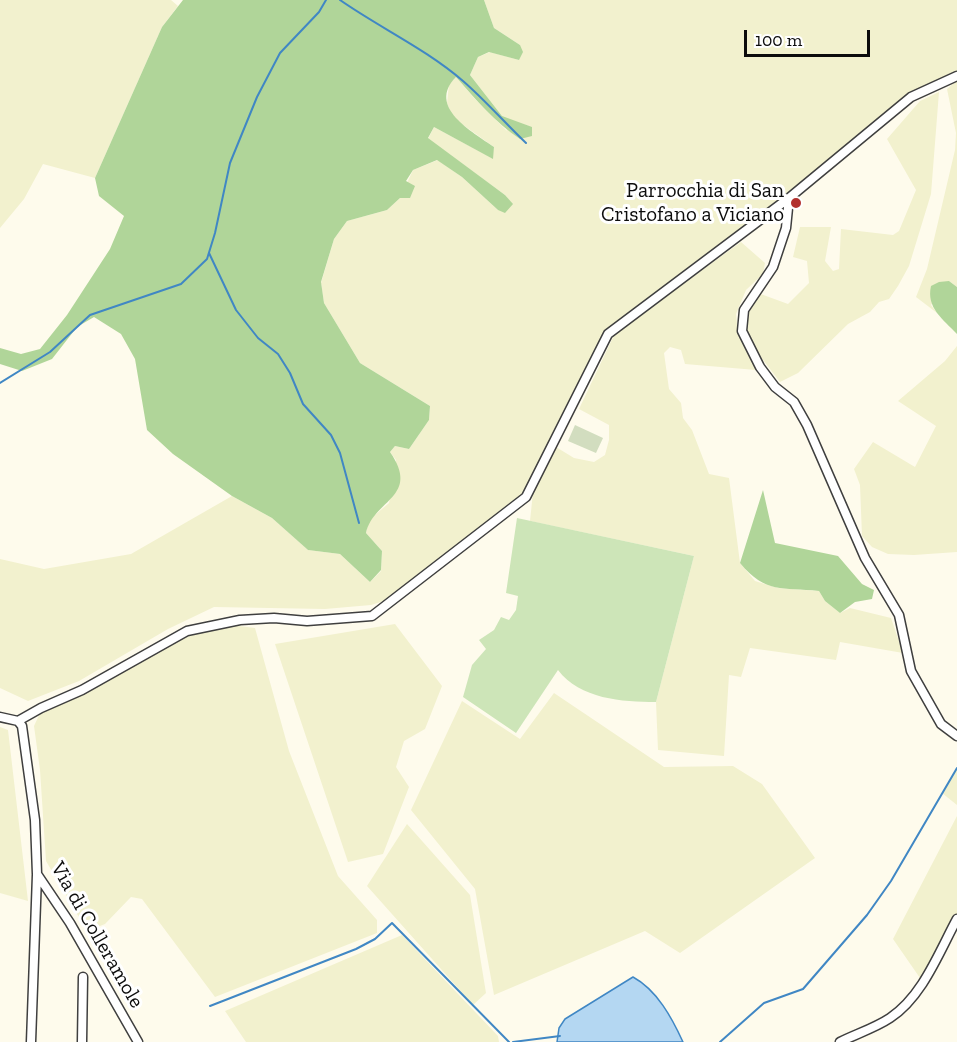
<!DOCTYPE html>
<html>
<head>
<meta charset="utf-8">
<style>
  body { margin:0 }
  #map { position:relative; width:957px; height:1042px; overflow:hidden; background:#fefbec; font-family:"Zilla Slab",serif }
  canvas { display:block }
  .scale { position:absolute; left:744px; top:30px; width:126px; height:27px; box-sizing:border-box; border:3px solid #0c0c0c; border-top:0; padding-left:8px; font-size:18px; line-height:21px; white-space:nowrap; color:#0c0c0c; -webkit-text-stroke:4px #fff; paint-order:stroke }
</style>
</head>
<body>
<div id="map">
<canvas width="957" height="1042"></canvas>
<div class="scale">100 m</div>
</div>
<script>
const c = document.querySelector('canvas').getContext('2d');
c.lineJoin = 'round';
function paint(path, color) {
  c.fillStyle = color;
  c.fill(path, 'evenodd');
}
function trace(path, color, width, dash) {
  c.strokeStyle = color;
  c.lineWidth = width;
  c.lineCap = dash ? 'butt' : 'round';
  c.setLineDash(dash || []);
  c.stroke(path);
}
function drawText(font, color, halo, rows, align = 'center') {
  c.font = font + ' "Zilla Slab",serif';
  c.lineWidth = 6;
  c.setLineDash([]);
  c.textBaseline = 'middle';
  c.strokeStyle = halo;
  c.fillStyle = color;
  for (const [text, x, y, turn = 0] of rows) {
    c.save();
    c.translate(x, y);
    c.rotate((+turn || 0) * Math.PI / 180);
    c.textAlign = isNaN(turn) ? turn : align;
    if (halo) c.strokeText(text, 0, 0);
    c.fillText(text, 0, 0);
    c.restore();
  }
}
paint(new Path2D(`
  M0,0H171L178,6L162,27L95,178L43,164L24,199L0,228Z
  M484,0H957V76L911,97L789,198L608,334L526,497L397,597L371,605L325,609L214,607L168,629L79,681L28,701L0,688V559L44,569L131,554L232,496L272,518L308,550L340,554L370,582L381,571L382,551L366,533L369,520L389,503L396,460L390,452L395,446L409,449L429,420L430,406L360,363L324,303L321,283L334,239L347,221L387,210L400,198L413,170L438,160L462,177L498,210L512,204L505,195L428,139L434,127L492,158L494,147L452,117L447,103L449,84L456,77L474,98L507,131L502,116L470,75L478,57L490,52L519,60L520,45L494,28Z
  M955,82H957V287L949,281L931,305L937,313L916,297L927,269L955,150L956,133L947,89Z
  M939,92L931,194L909,266L898,286L889,299L879,302L870,312L848,324L798,373L780,382L760,356L746,329L749,312L758,293L788,304L809,283L807,261L793,257L800,227H831L825,261L833,271L839,269L841,229L893,235L899,231L916,190L887,139L920,101Z
  M741,242L765,263L763,274L746,290L736,314L738,334L756,370L685,364L681,350L670,347L664,353L669,389L681,403L683,418L692,430L709,474L729,478L740,563L755,581L778,588L819,591L825,601L840,613L850,608L891,618L903,653L840,642L836,660L750,648L741,677L729,675L724,756L658,750L656,702L694,556L530,521L533,492L556,447L574,458L594,462L605,455L609,440V425L579,409L615,333Z
  M957,346V552L914,555L888,554L872,547L862,536L860,485L854,469L873,442L915,467L936,426L898,401L945,361Z
  M395,624L442,686L425,729L404,741L396,767L409,787L383,854L348,862L275,644Z
  M231,625L255,628L289,751L338,876L377,920V933L215,997L142,899L131,897L105,924L87,931L46,861L40,770L34,726L41,711L87,692L189,635Z
  M554,693L664,767L733,766L762,784L815,858L680,953L645,931L494,995L475,889L411,810L462,701L520,739Z
  M0,727L8,730L28,901L0,893Z
  M957,768V805L942,793Z
  M957,816V914L920,978L893,939Z
  M407,824L470,895L486,993L473,1005L367,886Z
  M402,935L498,1036L499,1042H246L225,1011Z`), '#f2f1ce');
paint(new Path2D(`
  M517,518L694,556L656,702C622,702 580,699 558,670L516,733L463,697L472,665L486,649L479,640L494,630L501,617L509,620L516,610L518,596L506,593Z`), '#cde5b8');
paint(new Path2D(`
  M183,0H484L494,28L520,45L523,52L519,60L489,52L478,57L470,75L502,116L532,127V136L520,139C495,122 476,100 456,77C426,107 473,132 494,147L493,159L434,127L428,138L505,195L513,204L505,213L498,210L462,177L437,160L413,170L406,181L415,186L410,198H400L387,210L347,221L334,239L321,282L324,303L360,363L430,406L429,420L409,449L395,446L390,452C421,497 374,499 366,533L382,551L381,570L370,582L340,554L308,550L272,518L232,496L173,454L147,430L135,359L121,334L94,317L77,327L52,359L22,371L0,364V348L21,354L40,349L67,315L110,249L124,216L99,196L95,178L162,27Z
  M949,281L957,287V334C943,319 926,308 931,286L939,282Z
  M763,490L775,543L838,556L862,584L874,590L872,599L855,602L840,613L825,601L819,591C782,587 766,594 740,563Z`), '#b0d599');
paint(new Path2D(`
  M575,425L603,438L596,453L568,441Z`), '#d2ddbf');
const water = new Path2D(`
  M633,977C657,990 672,1018 683,1042H557L559,1028L565,1019Z`);
paint(water, '#b4d7f2');
trace(water, '#4087c4', 1.5);
trace(new Path2D(`
  M340,0C380,28 426,49 463,81C485,100 505,123 526,143
  M209,253L236,310L258,338L278,354L290,373L303,404L331,435L340,453L359,523
  M0,383L50,352L90,315L181,284L207,259L215,233L230,163L257,97L280,53L319,12L326,0
  M210,1006L356,949L375,939L392,923L509,1042
  M513,1042L560,1036
  M720,1042L764,1003L803,989L867,915L891,881L957,768`), '#4087c4', 2);
const minor = new Path2D(`
  M789,198L786,228L773,267L744,310L742,331L760,367L775,387L794,402L807,425L865,558L899,615L911,671L941,724L957,736
  M0,717L18,721L22,726L35,820L37,874L70,923L138,1042
  M18,721L41,708L82,690L187,631L240,620L274,618L307,621L372,616L526,497L608,334L789,198L911,97L957,76
  M31,1042L37,875
  M82,1042L83,977
  M840,1042C856,1034 875,1028 890,1018C923,996 939,952 957,919`);
trace(minor, '#3f3f3f', 11);
trace(minor, '#fff', 8);
for (const [x, y, r, color] of [
  [796,203,6,"#b2302e"]
]) {
  const dot = new Path2D();
  dot.arc(x, y, r, 0, 2 * Math.PI);
  c.fillStyle = color;
  c.fill(dot);
  trace(dot, '#fff', 2);
}
drawText('21px', '#0c0c0c', '#fff', [
  ["Parrocchia di San",784,191],
  ["Cristofano a Viciano",784,215]
], 'right');
drawText('21px', '#0c0c0c', '#fff', [
  ["Via di Colleramole",97,935,60]
]);
</script>
</body>
</html>
